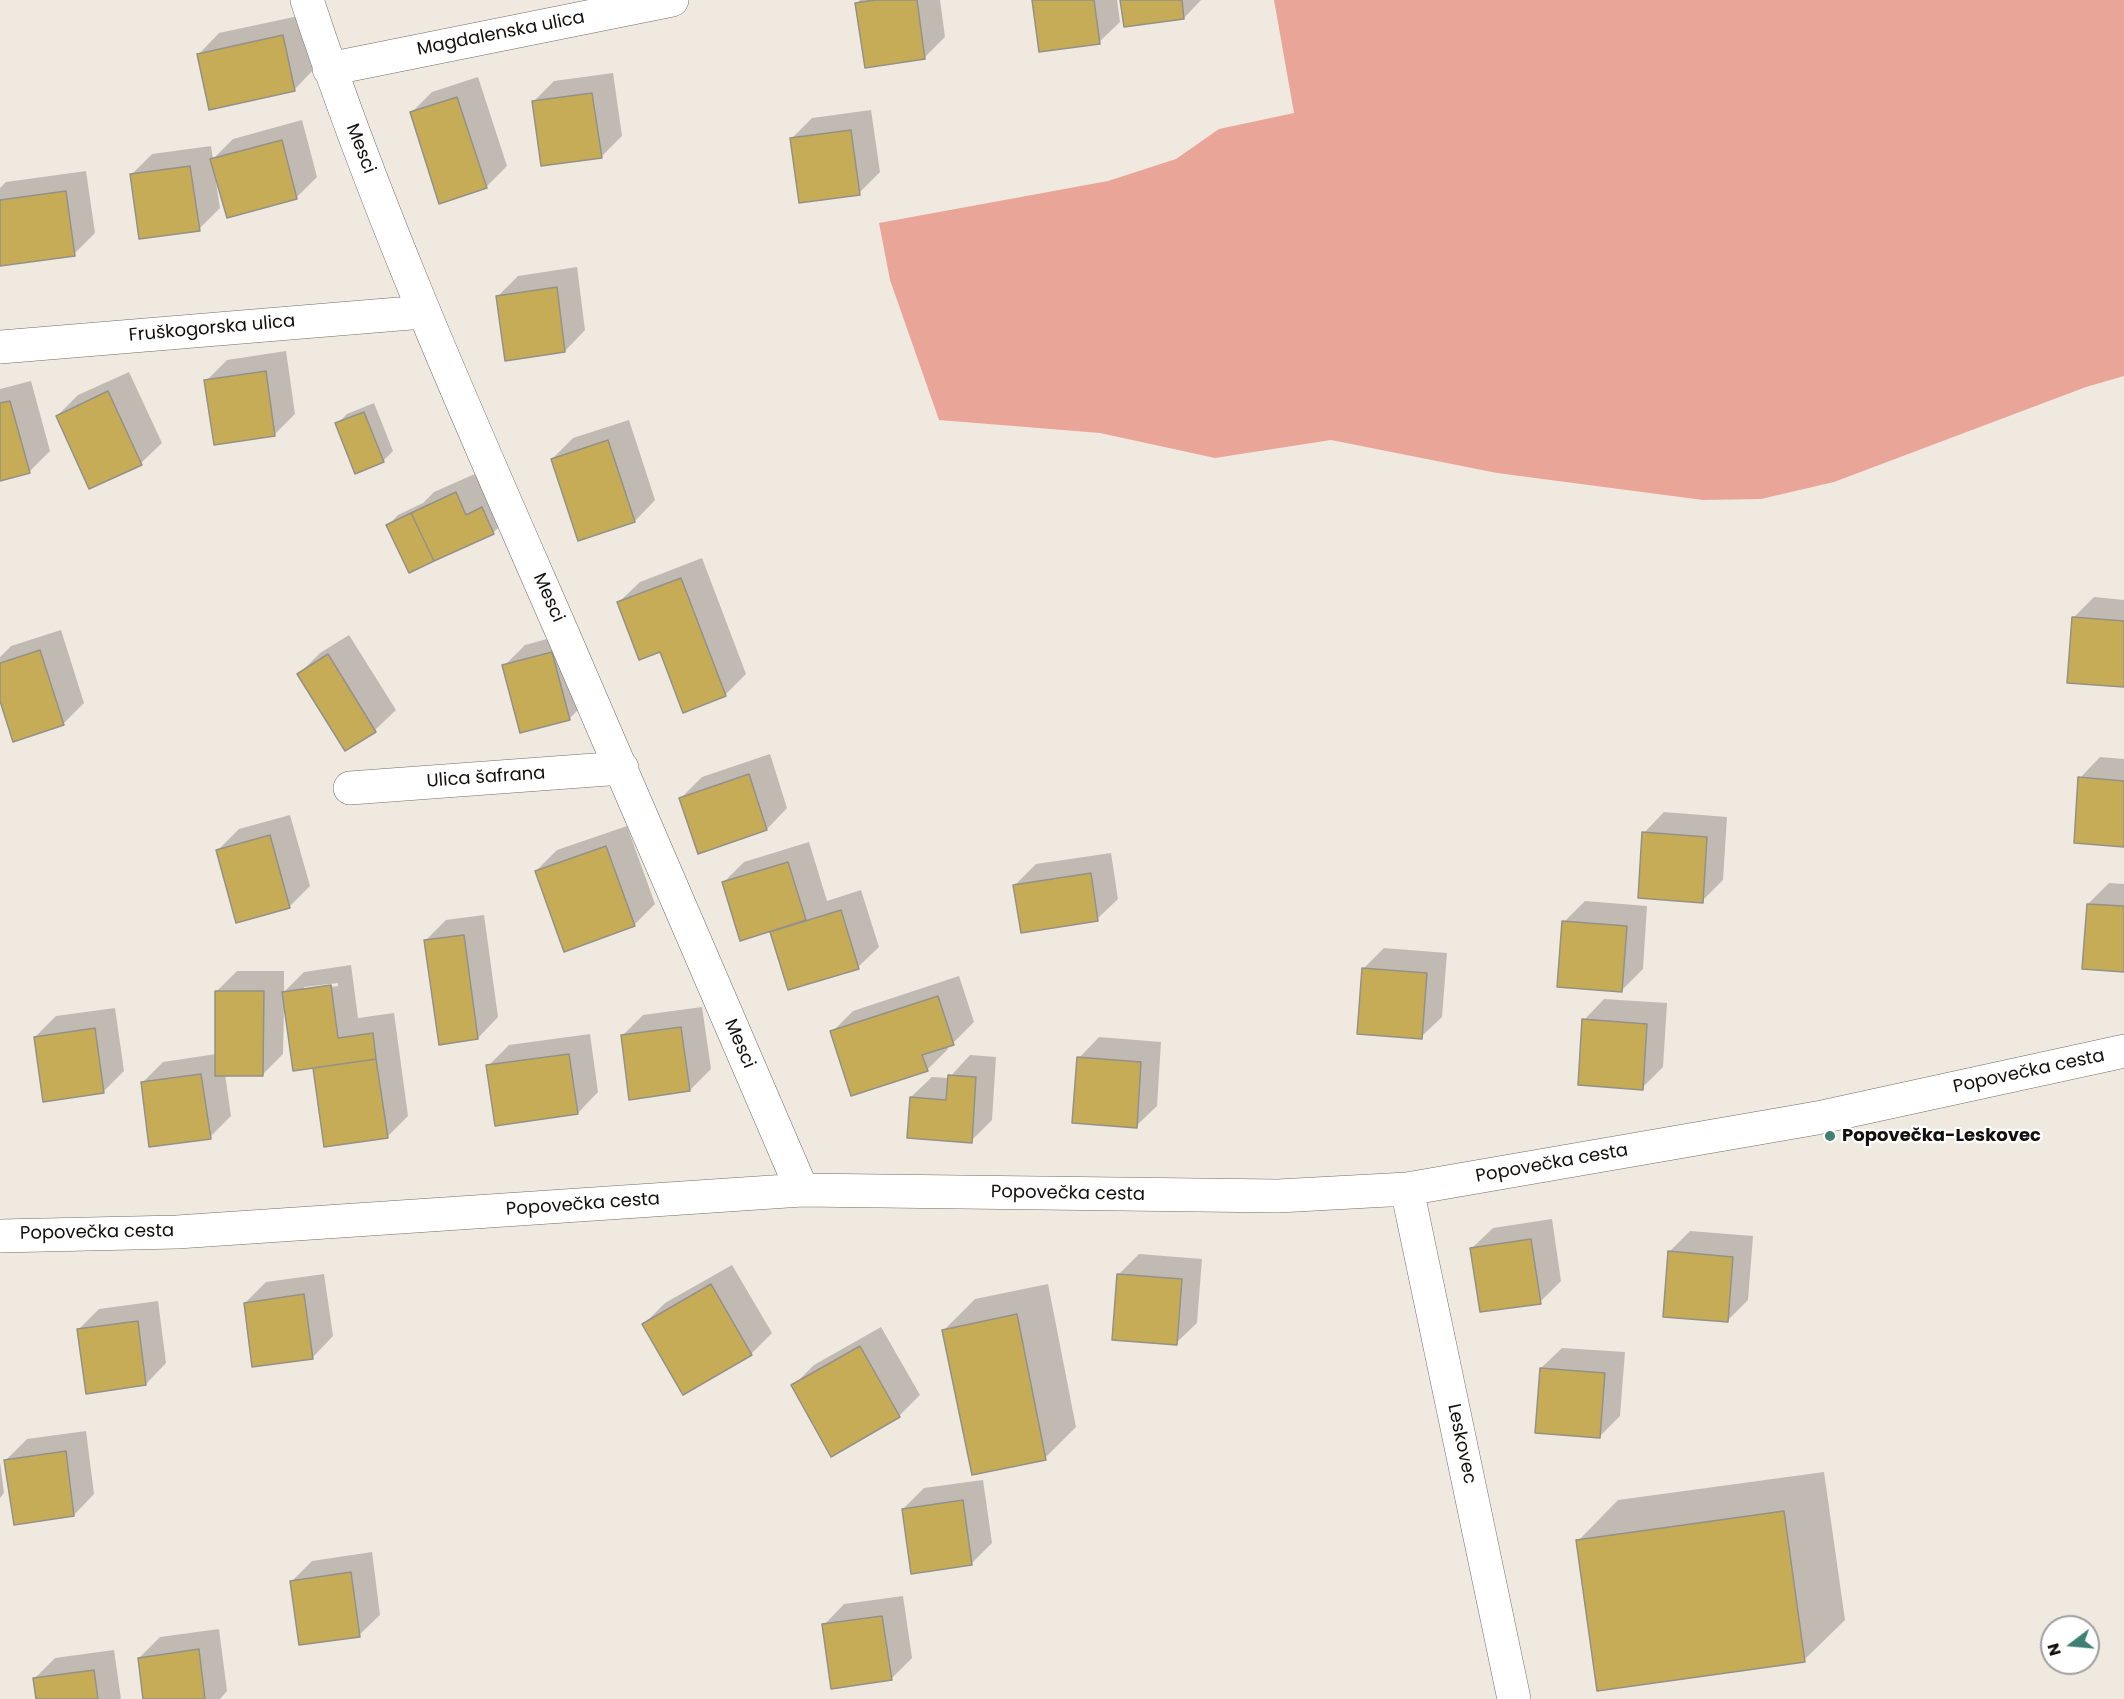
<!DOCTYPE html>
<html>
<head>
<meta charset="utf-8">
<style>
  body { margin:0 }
  #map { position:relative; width:2124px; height:1699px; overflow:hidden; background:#f0e9e0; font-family:Poppins,sans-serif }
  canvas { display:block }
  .north { position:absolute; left:2040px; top:1615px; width:60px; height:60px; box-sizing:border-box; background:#fff; border:2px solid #a09f9e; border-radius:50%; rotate:254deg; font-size:16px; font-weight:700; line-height:24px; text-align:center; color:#120f0d }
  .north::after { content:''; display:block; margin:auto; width:21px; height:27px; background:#3e8071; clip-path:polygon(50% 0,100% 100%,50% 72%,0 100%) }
</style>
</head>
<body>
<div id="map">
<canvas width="2124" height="1699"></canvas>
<div class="north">N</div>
</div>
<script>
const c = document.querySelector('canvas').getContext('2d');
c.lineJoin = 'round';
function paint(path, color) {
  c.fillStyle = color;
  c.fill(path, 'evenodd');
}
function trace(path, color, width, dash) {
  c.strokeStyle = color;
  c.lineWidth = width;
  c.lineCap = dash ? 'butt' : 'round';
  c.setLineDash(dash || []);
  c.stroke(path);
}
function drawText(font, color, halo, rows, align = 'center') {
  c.font = font + ' Poppins,sans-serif';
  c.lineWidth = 4.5;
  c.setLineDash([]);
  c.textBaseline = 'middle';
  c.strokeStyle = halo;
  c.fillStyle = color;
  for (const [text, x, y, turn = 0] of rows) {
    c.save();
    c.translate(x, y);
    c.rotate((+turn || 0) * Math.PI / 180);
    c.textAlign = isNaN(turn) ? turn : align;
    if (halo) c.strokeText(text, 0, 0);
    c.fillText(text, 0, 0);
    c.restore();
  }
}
paint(new Path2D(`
  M1274,0H2124V376L2086,387L1834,482L1761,499L1703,500L1497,473L1331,440L1215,458L1100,433L939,420L890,280L879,223L1108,181L1176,159L1219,129L1294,113Z`), '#eaa599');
paint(new Path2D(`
  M860,0H940L945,37L924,58L857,3Z
  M1033,0H1117L1120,22L1099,42Z
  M1121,0H1201L1184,18Z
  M303,15L315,68L295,89L199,54L219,33Z
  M613,73L622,136L601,157L533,102L554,81Z
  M478,77L507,166L486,187L411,113L432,92Z
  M871,110L880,172L859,193L791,139L812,118Z
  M302,120L317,177L297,197L216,182L220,208L199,229L131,175L152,154L211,146L213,159L233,139Z
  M86,171L95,233L74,254L0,265V188L6,182Z
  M577,267L585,330L565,351L497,297L518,276Z
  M286,351L295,414L274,435L206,381L227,360Z
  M129,372L162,443L141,463L57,416L78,395Z
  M31,381L50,451L29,472L0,479V389Z
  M374,403L393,451L383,461L337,424L347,414Z
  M629,420L655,500L635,521L552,459L573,438Z
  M477,473L514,512L493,533L388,525L398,515L423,503L434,492Z
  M702,558L746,674L725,695L661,650L619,602L640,582Z
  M2094,597L2124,600V686L2073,618Z
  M61,630L84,703L63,724L0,696V657L11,646Z
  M573,632L590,698L569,719L504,666L525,645Z
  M349,635L396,710L375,730L299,674L320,653Z
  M770,754L787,808L767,829L681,798L702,777Z
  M2100,757L2124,759V845L2080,778Z
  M1664,812L1727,817L1723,880L1702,901L1644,833Z
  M290,815L310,886L289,907L218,850L239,829Z
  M627,826L655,904L634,925L536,871L557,850Z
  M809,842L827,901L861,890L879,947L858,967L789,989L771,930L723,883L744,862Z
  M1111,853L1118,899L1097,919L1015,885L1036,864Z
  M2109,883L2124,884V971L2088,904Z
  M1585,901L1647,906L1643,969L1622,990L1564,922Z
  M484,915L498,1017L478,1038L425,941L446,920Z
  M1384,948L1447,953L1442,1017L1421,1037L1363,969Z
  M351,965L358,1018L394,1013L408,1116L387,1137L315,1066L285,1008H284L283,1054L262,1075L225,1074L231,1116L210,1137L142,1083L163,1062L216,1054V992L237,971H284V992L304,972ZM338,983V986L304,990V987Z
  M959,976L974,1022L953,1043L946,1045L948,1049L927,1070L832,1032L853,1011Z
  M1604,999L1667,1003L1663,1067L1642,1088L1584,1020Z
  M702,1007L711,1069L690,1090L622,1036L643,1015Z
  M115,1008L124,1071L103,1092L35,1037L56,1016Z
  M590,1034L598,1092L578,1113L488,1066L509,1045Z
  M1099,1037L1161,1042L1157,1106L1136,1126L1079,1058Z
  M970,1055L996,1057L992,1120L971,1141L911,1097L932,1077L949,1078Z
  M1552,1219L1561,1281L1540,1302L1472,1248L1493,1228Z
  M1690,1231L1753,1236L1748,1300L1727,1321L1669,1252Z
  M1139,1254L1202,1259L1197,1323L1176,1343L1118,1275Z
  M732,1265L772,1333L751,1354L644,1324L665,1303Z
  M324,1274L333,1336L313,1357L245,1303L266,1282Z
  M1048,1284L1076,1427L1045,1458L944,1330L975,1299Z
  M158,1301L166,1363L146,1384L78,1330L99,1309Z
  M881,1327L920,1395L899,1416L832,1455L793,1386L814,1365Z
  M1562,1348L1625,1352L1620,1416L1599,1437L1541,1368Z
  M86,1431L94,1494L74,1515L6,1460L27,1439Z
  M0,1462L4,1493L0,1498Z
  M1824,1472L1845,1620L1804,1660L1578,1541L1618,1500Z
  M983,1480L992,1543L971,1564L903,1509L924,1488Z
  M372,1552L380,1615L359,1635L292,1581L312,1561Z
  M903,1596L912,1658L891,1679L824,1625L844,1604Z
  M219,1629L227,1691L220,1699H145L139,1658L160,1637Z
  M114,1650L121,1699H37L34,1679L55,1658Z`), '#0003');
const building = new Path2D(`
  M875,0H917L925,59L865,68L855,3Z
  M1032,0H1094L1100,44L1039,52Z
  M1120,0H1182L1184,19L1124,27Z
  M283,35L295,91L209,110L197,54Z
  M592,93L602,158L541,166L532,101Z
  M457,97L487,188L439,204L410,112Z
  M851,130L860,195L799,203L790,138Z
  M282,140L297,199L227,218L210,159Z
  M190,166L200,231L139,239L130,174Z
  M66,191L75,256L0,266V200Z
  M557,287L565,352L505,361L496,296Z
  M266,371L275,436L214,445L204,380Z
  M108,391L142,465L89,489L56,416Z
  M10,401L30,473L0,481V403Z
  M364,412L384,462L355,474L335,423Z
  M608,440L635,522L578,541L551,459Z
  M456,492L466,515L482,507L494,534L434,561L411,513Z
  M411,513L434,561L409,573L386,525Z
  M681,578L726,696L683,713L660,652L639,660L617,602Z
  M2072,617L2124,621V687L2067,683Z
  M40,650L64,725L13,742L0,701V663Z
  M552,652L570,720L520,733L502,665Z
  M328,654L376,732L345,751L297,674Z
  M749,774L767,830L698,854L679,798Z
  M2078,777L2124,781V847L2074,843Z
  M1642,832L1707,837L1703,903L1638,898Z
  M270,835L290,908L236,923L216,850Z
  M606,846L635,926L564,952L535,871Z
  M788,862L806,920L740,941L722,882Z
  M1091,873L1098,921L1021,933L1013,885Z
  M2087,904L2124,906V972L2082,969Z
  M841,910L859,969L788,990L770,932Z
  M1562,921L1627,926L1622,992L1557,987Z
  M464,935L478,1039L439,1045L424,940Z
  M1362,968L1427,973L1422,1039L1357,1034Z
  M331,985L338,1038L373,1033L376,1059L293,1071L282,992Z
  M215,991H264L263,1076H215Z
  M938,996L954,1045L922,1055L928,1071L851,1096L830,1031Z
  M1582,1019L1647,1024L1643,1090L1578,1085Z
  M681,1027L690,1091L629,1100L621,1035Z
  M95,1028L104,1093L43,1102L34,1037Z
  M569,1054L578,1114L495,1126L486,1065Z
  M1077,1057L1141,1062L1137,1128L1072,1123Z
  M376,1059L388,1138L324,1147L313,1068Z
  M201,1074L211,1139L149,1147L141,1082Z
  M948,1075L976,1077L972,1143L907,1138L910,1097L946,1100Z
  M1531,1239L1541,1304L1480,1312L1470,1248Z
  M1668,1251L1733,1257L1728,1322L1663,1317Z
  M1117,1274L1182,1279L1177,1345L1112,1340Z
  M711,1284L752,1355L683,1395L642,1324Z
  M304,1294L313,1359L252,1367L244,1303Z
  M1017,1314L1046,1460L972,1475L942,1330Z
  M138,1321L146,1385L86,1394L77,1329Z
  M860,1346L900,1417L831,1457L791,1385Z
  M1540,1368L1605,1373L1600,1438L1535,1433Z
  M66,1451L74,1516L14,1525L4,1460Z
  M963,1500L972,1565L911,1574L902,1509Z
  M1784,1511L1805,1662L1597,1691L1576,1540Z
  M351,1572L360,1637L299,1645L290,1581Z
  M882,1616L892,1680L831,1689L822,1624Z
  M199,1649L205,1699H143L138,1658Z
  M94,1670L98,1699H36L33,1678Z`);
paint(building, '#c6ac57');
trace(building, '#949188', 1.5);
const minor = new Path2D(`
  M307,0C377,213 469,419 559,625C641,813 720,1002 802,1190
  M329,69L672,0
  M0,347L423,312
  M350,788L622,768
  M1407,1189L1514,1699
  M0,1236L177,1232L802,1190L1278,1196L1407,1189L1817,1118L2124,1051`);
trace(minor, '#726c65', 34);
trace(minor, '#fff', 33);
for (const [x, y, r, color] of [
  [1830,1136,6,"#3e8071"]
]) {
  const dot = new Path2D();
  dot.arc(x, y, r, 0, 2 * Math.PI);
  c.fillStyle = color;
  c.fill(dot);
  trace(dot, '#fff', 2);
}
drawText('18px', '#120f0d', '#fff', [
  ["Magdalenska ulica",501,34,-11],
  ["Mesci",360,149,69],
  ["Fruškogorska ulica",212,329,-5],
  ["Mesci",548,598,66],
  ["Ulica šafrana",486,778,-4],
  ["Mesci",739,1044,67],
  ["Popovečka cesta",2029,1072,-12],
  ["Popovečka cesta",1552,1164,-10],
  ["Popovečka cesta",1068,1194,1],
  ["Popovečka cesta",583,1205,-4],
  ["Popovečka cesta",97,1233,-1],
  ["Leskovec",1461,1444,78]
]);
drawText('bold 18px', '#120f0d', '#fff', [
  ["Popovečka-Leskovec",1842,1136]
], 'left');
</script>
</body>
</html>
